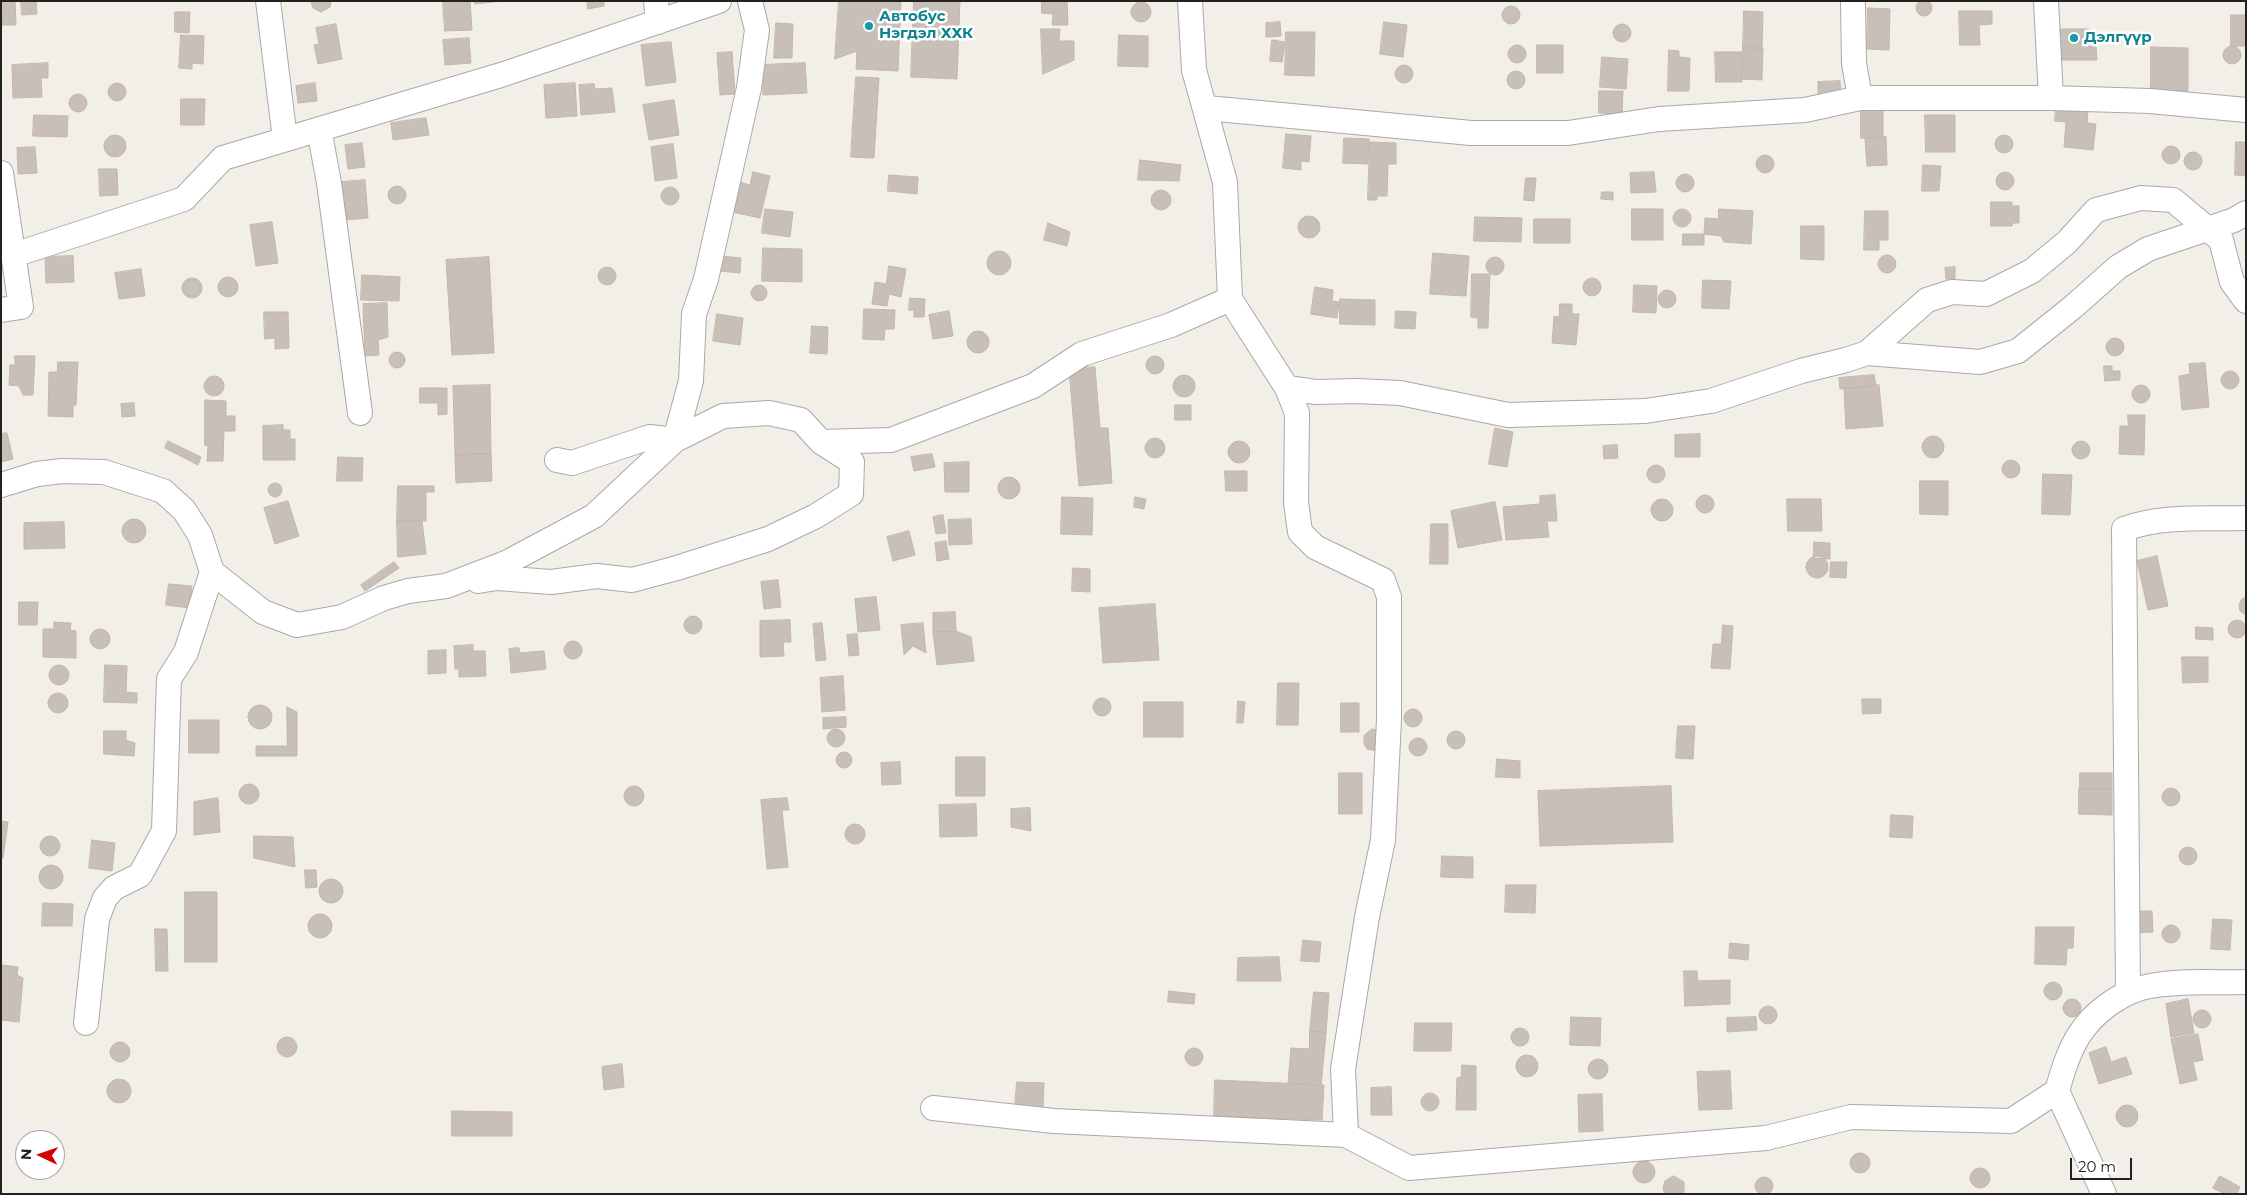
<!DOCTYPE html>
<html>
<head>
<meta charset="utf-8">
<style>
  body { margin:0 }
  #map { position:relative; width:2247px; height:1195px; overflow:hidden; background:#f2efe9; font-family:Montserrat,sans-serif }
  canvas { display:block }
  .frame { position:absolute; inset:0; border:2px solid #222; pointer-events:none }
  .north { position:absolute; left:15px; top:1130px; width:50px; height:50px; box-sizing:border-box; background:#fff; border:1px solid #a7a7a7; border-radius:50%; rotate:273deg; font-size:14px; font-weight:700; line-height:20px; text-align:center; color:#222 }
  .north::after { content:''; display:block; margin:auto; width:18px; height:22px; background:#d40000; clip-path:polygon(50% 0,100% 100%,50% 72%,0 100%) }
  .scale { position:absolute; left:2070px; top:1158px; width:62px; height:22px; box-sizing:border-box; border:2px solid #222; border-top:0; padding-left:6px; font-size:15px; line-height:18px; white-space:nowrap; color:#222; -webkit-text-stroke:4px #fff; paint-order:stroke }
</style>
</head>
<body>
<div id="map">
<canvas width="2247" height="1195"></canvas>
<div class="frame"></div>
<div class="north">N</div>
<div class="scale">20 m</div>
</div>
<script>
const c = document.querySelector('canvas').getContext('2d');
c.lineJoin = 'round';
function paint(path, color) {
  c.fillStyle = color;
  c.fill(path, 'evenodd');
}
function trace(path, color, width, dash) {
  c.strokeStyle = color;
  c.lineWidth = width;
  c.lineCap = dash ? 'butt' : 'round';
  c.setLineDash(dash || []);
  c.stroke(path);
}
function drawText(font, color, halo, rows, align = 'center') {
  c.font = font + ' Montserrat,sans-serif';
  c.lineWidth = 5;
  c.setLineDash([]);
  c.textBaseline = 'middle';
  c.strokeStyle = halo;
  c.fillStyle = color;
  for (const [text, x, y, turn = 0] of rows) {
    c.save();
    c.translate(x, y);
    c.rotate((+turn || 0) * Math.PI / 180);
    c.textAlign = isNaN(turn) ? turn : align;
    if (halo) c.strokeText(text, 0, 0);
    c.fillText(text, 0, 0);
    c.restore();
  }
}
const building = new Path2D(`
  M1916 8a8 8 0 1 1 16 0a8 8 0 1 1-16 0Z
  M15,1L16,25H2L1,2Z
  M21,1H36L37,14L22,15Z
  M331,1L330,7L321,12L313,8L311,2Z
  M443,1H470L472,30L445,31Z
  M474,1H502L475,4Z
  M587,1H604V6L588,9Z
  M839,1H901L898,71L856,69L857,51L835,59Z
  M914,1H960L957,79L911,77Z
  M1042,1H1067L1068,25H1052L1053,14L1042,13Z
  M1131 12a10 10 0 1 1 20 0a10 10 0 1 1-20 0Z
  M1502 15a9 9 0 1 1 18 0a9 9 0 1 1-18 0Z
  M1868,8L1890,9L1889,50L1867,49Z
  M1744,11L1763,12L1762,48H1743Z
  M1959,11H1992V24L1979,25L1980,45H1960Z
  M175,12H190L189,33L175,32Z
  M2231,15H2246V46H2231Z
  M1280,22L1281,36L1266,37V23Z
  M1384,22L1407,25L1403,57L1380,54Z
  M776,23L793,24L792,58H774Z
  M1613 33a9 9 0 1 1 18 0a9 9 0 1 1-18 0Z
  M336,24L342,59L318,64L314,45L319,44L316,28Z
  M1041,29H1060L1059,41H1074V60L1043,74Z
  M2059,29H2089V46H2096L2097,60H2060Z
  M1286,32H1315L1314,76L1285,75Z
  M181,35L204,36L203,64L192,63V69L179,68Z
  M1119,35L1148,36V67L1118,66Z
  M469,38L471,63L445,65L443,40Z
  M1272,40L1285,42L1282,62L1270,61Z
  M671,42L676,82L646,86L641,45Z
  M1508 54a9 9 0 1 1 18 0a9 9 0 1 1-18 0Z
  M1537,45H1563V73H1537Z
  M2223 55a9 9 0 1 1 18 0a9 9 0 1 1-18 0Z
  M1743,47L1763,48L1762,80L1742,79Z
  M2151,47L2188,48V91H2151Z
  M1669,50L1679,51V57L1690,58L1689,91H1668Z
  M732,52L735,94L720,95L717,53Z
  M1715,52H1742V82H1716Z
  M1602,57L1628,59L1626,89L1600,87Z
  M48,63V78H41L42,97L13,98L12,65Z
  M805,63L807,93L763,95L762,65Z
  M1395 74a9 9 0 1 1 18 0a9 9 0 1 1-18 0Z
  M1507 80a9 9 0 1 1 18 0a9 9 0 1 1-18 0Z
  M856,77L879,78L874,158L851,157Z
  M1840,81L1841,99L1818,100V82Z
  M108 92a9 9 0 1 1 18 0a9 9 0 1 1-18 0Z
  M315,83L317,101L298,103L296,86Z
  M575,83L577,116L546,118L544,85Z
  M594,84L595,89L612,88L615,112L581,115L579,85Z
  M1599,91H1623L1622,114L1599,113Z
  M69 103a9 9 0 1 1 18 0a9 9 0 1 1-18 0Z
  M181,99H205L204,125H181Z
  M674,100L679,135L649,140L643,105Z
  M2056,107L2088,110L2087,123L2096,124L2093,150L2064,147L2066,122L2055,121Z
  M1861,109H1883V138H1861Z
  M34,115L68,116L67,137L33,136Z
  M1925,115H1955V152H1926Z
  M426,118L429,135L393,140L391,123Z
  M1286,134L1311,136L1309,162L1301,161V170L1283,168Z
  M1995 144a9 9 0 1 1 18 0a9 9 0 1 1-18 0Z
  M104 146a11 11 0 1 1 22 0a11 11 0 1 1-22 0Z
  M1886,137L1887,165L1867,166L1865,138Z
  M1344,138L1369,139L1368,164L1343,163Z
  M1370,142L1396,143V164H1388L1387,196H1377V200H1368Z
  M2236,142H2246V176L2235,175Z
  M362,143L365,167L348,169L345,145Z
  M673,144L677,178L655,181L651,147Z
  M2162 155a9 9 0 1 1 18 0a9 9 0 1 1-18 0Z
  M35,147L37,173L18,174L17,148Z
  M2184 161a9 9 0 1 1 18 0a9 9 0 1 1-18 0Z
  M1756 164a9 9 0 1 1 18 0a9 9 0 1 1-18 0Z
  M1140,160L1181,165L1179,181L1138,180Z
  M1923,165L1941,166L1939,191H1922Z
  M99,169H117L118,195L100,196Z
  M1996 181a9 9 0 1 1 18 0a9 9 0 1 1-18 0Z
  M753,172L770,176L760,218L732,212L739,182L750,185Z
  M1654,172L1656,192L1631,193L1630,173Z
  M1676 183a9 9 0 1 1 18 0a9 9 0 1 1-18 0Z
  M889,175L918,177L917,194L888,191Z
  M1526,178H1536L1534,201L1524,200Z
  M365,180L368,218L345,220L342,182Z
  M388 195a9 9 0 1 1 18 0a9 9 0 1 1-18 0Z
  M661 196a9 9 0 1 1 18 0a9 9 0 1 1-18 0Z
  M1151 200a10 10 0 1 1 20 0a10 10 0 1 1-20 0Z
  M1602,192H1613V200L1601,199Z
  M1991,202H2012V206H2019V223H2013L2012,226H1991Z
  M1673 218a9 9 0 1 1 18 0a9 9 0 1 1-18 0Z
  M765,209L793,212L790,237L762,233Z
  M1632,209H1663V240H1632Z
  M1719,209L1753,211L1751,244L1724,242L1721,236L1704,234L1705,218L1718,219Z
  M1865,211H1888V240H1879V250H1864Z
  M1298 227a11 11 0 1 1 22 0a11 11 0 1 1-22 0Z
  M1475,217L1522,218L1521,242L1474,241Z
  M1534,219H1570V243H1534Z
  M272,222L278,263L256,266L250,225Z
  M1048,223L1070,232L1067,246L1044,240Z
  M1801,226H1824V260L1801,259Z
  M1683,234H1704V245H1683Z
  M763,248L802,249V282L762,281Z
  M987 263a12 12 0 1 1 24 0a12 12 0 1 1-24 0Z
  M1433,253L1469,256L1466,296L1430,294Z
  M1878 264a9 9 0 1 1 18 0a9 9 0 1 1-18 0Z
  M73,256L74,282L46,283L45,257Z
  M721,256L741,258L740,273L720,271Z
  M1486 266a9 9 0 1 1 18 0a9 9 0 1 1-18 0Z
  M489,257L494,353L452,355L446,260Z
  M889,266L906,269L901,297L889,294L887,306L872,304L875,282L886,284Z
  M598 276a9 9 0 1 1 18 0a9 9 0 1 1-18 0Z
  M1955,267V279H1946L1945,268Z
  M141,269L145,296L119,299L115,273Z
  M1472,274H1490L1488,328H1478V318L1471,317Z
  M362,275L400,277L399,301L361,300Z
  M218 287a10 10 0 1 1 20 0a10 10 0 1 1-20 0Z
  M1583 287a9 9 0 1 1 18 0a9 9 0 1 1-18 0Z
  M182 288a10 10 0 1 1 20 0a10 10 0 1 1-20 0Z
  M1703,280L1731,281L1729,309L1702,308Z
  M751 293a8 8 0 1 1 16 0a8 8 0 1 1-16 0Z
  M1634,285L1657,286L1656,313L1633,312Z
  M1315,287L1333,290L1332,301L1339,302L1337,318L1311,314Z
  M1658 299a9 9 0 1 1 18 0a9 9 0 1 1-18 0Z
  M910,298L925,299L924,317H914V310H909Z
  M1340,299L1375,300V325L1340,324Z
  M387,303L388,337L378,340L379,355L365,356L363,304Z
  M1560,304H1572V314H1579L1576,345L1552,343L1554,316L1559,317Z
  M864,309L895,310L894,329H885L884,340L863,339Z
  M949,311L953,336L933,339L929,315Z
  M1396,311L1416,312L1415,329L1395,328Z
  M264,312H288L289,348L275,349V338L265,339Z
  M717,314L743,318L740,345L713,341Z
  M812,326L828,327L827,354L810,353Z
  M967 342a11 11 0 1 1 22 0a11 11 0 1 1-22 0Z
  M2106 347a9 9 0 1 1 18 0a9 9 0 1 1-18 0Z
  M389 360a8 8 0 1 1 16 0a8 8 0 1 1-16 0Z
  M15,356H35L33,395H23L19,386L9,385L10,365H15Z
  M1146 365a9 9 0 1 1 18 0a9 9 0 1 1-18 0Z
  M58,362H78L76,405H73V417L48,416L49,372H57Z
  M2205,363L2209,407L2182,410L2179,376L2190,374L2189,364Z
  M2104,366H2112V371H2120V380L2105,381Z
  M1095,367L1100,428H1108L1112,483L1079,486L1069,369Z
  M2221 380a9 9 0 1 1 18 0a9 9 0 1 1-18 0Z
  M1874,375L1876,386L1840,389L1839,378Z
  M1173 386a11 11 0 1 1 22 0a11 11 0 1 1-22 0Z
  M204 386a10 10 0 1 1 20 0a10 10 0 1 1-20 0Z
  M2132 394a9 9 0 1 1 18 0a9 9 0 1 1-18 0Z
  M490,385L491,454L455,455L453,386Z
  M1879,385L1883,426L1846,429L1844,389Z
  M420,388H447V414L438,415V403H420Z
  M205,400L226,401V416H235V431H224L223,461H207L208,446L205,445Z
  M134,403L135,416L122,417L121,404Z
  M1175,405H1191V420H1175Z
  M2128,415H2145L2144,455L2119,454L2120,426H2128Z
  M283,425V430H290V439H295V460H263V426Z
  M1495,428L1513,432L1507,467L1489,464Z
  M7,433L13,459L1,462V434Z
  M1700,434V457H1675V435Z
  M1922 447a11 11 0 1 1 22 0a11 11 0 1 1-22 0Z
  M1145 448a10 10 0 1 1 20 0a10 10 0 1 1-20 0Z
  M1228 452a11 11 0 1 1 22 0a11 11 0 1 1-22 0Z
  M2072 450a9 9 0 1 1 18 0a9 9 0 1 1-18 0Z
  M168,441L201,457L198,465L165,448Z
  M1617,445L1618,458L1604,459L1603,446Z
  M491,454L492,481L456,483L455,455Z
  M932,454L935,467L914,471L911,457Z
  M338,457L363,458L362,481H337Z
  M2002 469a9 9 0 1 1 18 0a9 9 0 1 1-18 0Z
  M969,462V492H945L944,463Z
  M1647 474a9 9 0 1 1 18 0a9 9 0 1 1-18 0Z
  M1225,471H1247V491H1226Z
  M2043,474L2072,475L2070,515L2042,514Z
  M998 488a11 11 0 1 1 22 0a11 11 0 1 1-22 0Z
  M1920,481H1948V515L1920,514Z
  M268 490a7 7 0 1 1 14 0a7 7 0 1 1-14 0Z
  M398,486H434V492H426V521H397Z
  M1696 504a9 9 0 1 1 18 0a9 9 0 1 1-18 0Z
  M1555,495L1557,521H1547L1549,537L1506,540L1503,507L1540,504V496Z
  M1062,497L1093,498L1092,535L1061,534Z
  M1135,497L1146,499L1144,509L1134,507Z
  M1651 510a11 11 0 1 1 22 0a11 11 0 1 1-22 0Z
  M1787,499H1821L1822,531H1788Z
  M288,501L299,536L275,544L264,508Z
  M1495,502L1502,540L1458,548L1451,511Z
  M943,515L946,533L936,534L933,517Z
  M971,519L972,544L949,545L948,520Z
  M122 531a12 12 0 1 1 24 0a12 12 0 1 1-24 0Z
  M397,521H422L426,554L398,557Z
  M64,522L65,548L24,549V523Z
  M1431,524H1448V564H1430Z
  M909,531L915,555L893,561L887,537Z
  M946,541L949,559L937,561L935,543Z
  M1814,542L1830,543V559L1814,558Z
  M1806 567a11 11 0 1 1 22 0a11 11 0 1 1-22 0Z
  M2157,556L2168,606L2148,610L2137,561Z
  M394,562L399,568L365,591L361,585Z
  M1831,562H1847L1846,578L1830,577Z
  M1073,568L1090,569V592L1072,591Z
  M778,580L781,607L764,609L761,582Z
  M169,584L192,586L190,608L166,605Z
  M876,597L880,630L858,632L855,599Z
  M2246,597V615L2240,611L2239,605L2241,600Z
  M19,602H38L37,625H19Z
  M1155,604L1159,660L1103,663L1099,608Z
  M955,612L956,631L933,632V613Z
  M684 625a9 9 0 1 1 18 0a9 9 0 1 1-18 0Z
  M2228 629a9 9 0 1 1 18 0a9 9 0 1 1-18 0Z
  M790,620L791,642H783L784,656L760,657V621Z
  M54,622L71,623L70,630L76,631V658L43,657V629H54Z
  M822,623L826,660L816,661L813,624Z
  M923,623L926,653L913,646L904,655L901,625Z
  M1723,625L1733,626L1730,669L1711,668L1713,644H1721Z
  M2196,627L2213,628V640L2196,639Z
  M90 639a10 10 0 1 1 20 0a10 10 0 1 1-20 0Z
  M956,631L971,637L974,661L937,665L933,632Z
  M857,634L859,655L849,656L847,635Z
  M564 650a9 9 0 1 1 18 0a9 9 0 1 1-18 0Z
  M473,645V651H485L486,676L459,677V669H455L454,646Z
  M519,648L520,653L544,651L546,669L511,673L509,649Z
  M446,650V673L428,674V651Z
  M2182,657H2208V682L2183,683Z
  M105,665L127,666L126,692L137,693V703L104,702Z
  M49 675a10 10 0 1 1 20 0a10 10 0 1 1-20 0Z
  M843,676L845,710L822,712L820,678Z
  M1278,683H1299L1298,725H1277Z
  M48 703a10 10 0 1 1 20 0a10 10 0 1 1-20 0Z
  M1093 707a9 9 0 1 1 18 0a9 9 0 1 1-18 0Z
  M1862,699H1881V713L1863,714Z
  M1238,701L1245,702L1243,723H1237Z
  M1144,702H1183V737H1144Z
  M1341,703H1359V732H1341Z
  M248 717a12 12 0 1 1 24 0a12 12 0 1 1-24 0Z
  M287,707L297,712V756H256V746H287Z
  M1404 718a9 9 0 1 1 18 0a9 9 0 1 1-18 0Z
  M846,717V727L823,729V718Z
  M189,720H219V753H189Z
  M1678,726H1695L1693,759L1676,758Z
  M1372,729L1380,730L1378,751L1367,749L1364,743V736Z
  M827 738a9 9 0 1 1 18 0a9 9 0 1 1-18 0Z
  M1447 740a9 9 0 1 1 18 0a9 9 0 1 1-18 0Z
  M104,731H126V740L135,743L134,756L104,754Z
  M1409 747a9 9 0 1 1 18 0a9 9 0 1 1-18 0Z
  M836 760a8 8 0 1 1 16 0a8 8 0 1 1-16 0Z
  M956,757H985V796H956Z
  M1497,759L1520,761V778L1496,777Z
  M900,762L901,784L882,785L881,763Z
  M1339,773H1362V814H1339Z
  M2080,773H2112V789H2080Z
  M239 794a10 10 0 1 1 20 0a10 10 0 1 1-20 0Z
  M1671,786L1673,842L1540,846L1538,791Z
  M624 796a10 10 0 1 1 20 0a10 10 0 1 1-20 0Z
  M2162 797a9 9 0 1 1 18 0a9 9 0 1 1-18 0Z
  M2079,789H2112V815L2079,814Z
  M218,798L220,832L194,835V802Z
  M787,798L789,810H782L788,867L767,869L761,800Z
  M976,804L977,836L940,837L939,805Z
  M1030,808L1031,831L1011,827V809Z
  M1891,815L1913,816L1912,838L1890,837Z
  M1,821L8,822L3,858H1Z
  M845 834a10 10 0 1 1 20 0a10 10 0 1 1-20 0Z
  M254,836L293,837L295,867L254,858Z
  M40 846a10 10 0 1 1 20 0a10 10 0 1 1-20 0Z
  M92,840L115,843L112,871L89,868Z
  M2179 856a9 9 0 1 1 18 0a9 9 0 1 1-18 0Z
  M1442,856L1473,857V878L1441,877Z
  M39 877a12 12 0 1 1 24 0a12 12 0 1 1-24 0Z
  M305,870H316L317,887L306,888Z
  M319 891a12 12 0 1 1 24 0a12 12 0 1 1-24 0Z
  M1506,885H1536L1535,913L1505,912Z
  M185,892H217V962H185Z
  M43,903L73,904L72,926H42Z
  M2134,911H2152L2153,932L2134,933Z
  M308 926a12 12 0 1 1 24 0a12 12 0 1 1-24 0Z
  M2213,919L2232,920L2230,950L2211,949Z
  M2162 934a9 9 0 1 1 18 0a9 9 0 1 1-18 0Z
  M2036,927H2074L2073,948H2067L2066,965L2035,964Z
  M155,929H167L168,971H156Z
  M1303,940L1321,942L1319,962L1301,961Z
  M1730,943L1749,945L1748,960L1729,958Z
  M1279,957L1281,981H1237L1238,958Z
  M1,965L18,967L17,975L23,978L19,1022L1,1020Z
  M1684,971H1697L1698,981L1730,980V1004L1685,1006Z
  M2044 991a9 9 0 1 1 18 0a9 9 0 1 1-18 0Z
  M1169,991L1195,994L1194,1004L1168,1002Z
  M1314,992L1329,993L1326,1033L1310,1031Z
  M2063 1008a9 9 0 1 1 18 0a9 9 0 1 1-18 0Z
  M2188,999L2194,1033L2171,1037L2166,1004Z
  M1759 1015a9 9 0 1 1 18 0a9 9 0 1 1-18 0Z
  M2193 1019a9 9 0 1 1 18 0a9 9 0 1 1-18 0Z
  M1571,1017L1601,1018L1600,1046L1570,1045Z
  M1756,1017L1757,1030L1727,1032V1018Z
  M1415,1023H1452L1451,1051H1414Z
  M1511 1037a9 9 0 1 1 18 0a9 9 0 1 1-18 0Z
  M1310,1031L1326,1033L1321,1086L1288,1083L1291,1048L1309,1049Z
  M2198,1034L2203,1060L2193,1062L2197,1080L2180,1084L2171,1039Z
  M277 1047a10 10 0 1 1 20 0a10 10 0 1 1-20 0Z
  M110 1052a10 10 0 1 1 20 0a10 10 0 1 1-20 0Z
  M2106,1047L2111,1062L2126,1057L2132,1074L2099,1084L2089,1053Z
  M1185 1057a9 9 0 1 1 18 0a9 9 0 1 1-18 0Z
  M1516 1066a11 11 0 1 1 22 0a11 11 0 1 1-22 0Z
  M1588 1069a10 10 0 1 1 20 0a10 10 0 1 1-20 0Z
  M622,1064L624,1087L604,1090L602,1067Z
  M1462,1065L1476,1066V1110H1456L1457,1078L1461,1077Z
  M1730,1071L1732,1109L1699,1110L1697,1072Z
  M107 1091a12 12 0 1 1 24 0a12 12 0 1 1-24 0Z
  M1215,1080L1324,1085L1322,1120L1214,1116Z
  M1017,1082L1044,1083L1043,1109L1015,1107Z
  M1391,1087L1392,1115H1371V1088Z
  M1421 1102a9 9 0 1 1 18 0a9 9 0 1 1-18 0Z
  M1602,1094L1603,1131L1579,1132L1578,1095Z
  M2116 1116a11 11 0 1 1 22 0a11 11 0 1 1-22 0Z
  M452,1111L512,1112V1136H452Z
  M1850 1163a10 10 0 1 1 20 0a10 10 0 1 1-20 0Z
  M1633 1172a11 11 0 1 1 22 0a11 11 0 1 1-22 0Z
  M1970 1178a10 10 0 1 1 20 0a10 10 0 1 1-20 0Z
  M1674,1176L1684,1182V1193L1665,1194L1663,1188L1665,1181Z
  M2220,1176L2240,1187L2237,1194H2225L2213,1188Z
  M1755 1186a9 9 0 1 1 18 0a9 9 0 1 1-18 0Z`);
paint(building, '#c7bfb8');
trace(building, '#c4b6ab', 1);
const minor = new Path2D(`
  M268,1L285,139
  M656,1L658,22
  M1190,1L1194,70L1225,182L1230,299L1287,388L1297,413L1296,502L1300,532L1315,547L1383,580L1389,597V720L1383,840L1367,917L1343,1069L1346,1135
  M2046,1L2051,98
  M1853,4L1854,63L1860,98
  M1207,108L1471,133H1568L1659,119L1805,110L1860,98H2051L2150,101L2246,110
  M319,129L329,183L360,413
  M1,173L21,307L1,310
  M14,255L184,199L223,158L501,75L719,1
  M1867,353L1927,300L1952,292L1986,294L2032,271L2067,242L2096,210L2141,198L2173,200L2221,240L2232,282L2246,301
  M1287,388L1316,392L1357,391L1400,393L1508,415L1645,411L1711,401L1801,371L1846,360L1867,353L1980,362L2018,351L2073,307L2118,267L2148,249L2234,220L2246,213
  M557,460L572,463L650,437L675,440L691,381L694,314L706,279L749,88L757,30L750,1
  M1,485L37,474L62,471L104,472L163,491L184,510L200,535L212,572L186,652L169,679L164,831L140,875L114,888L105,898L97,919L86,1023
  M212,572L263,612L297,625L342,617L384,598L408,591L446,586L506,563L594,516L675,440L723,416L769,413L801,420L821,442L891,440L1033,386L1082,354L1171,325L1230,299
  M478,581L497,578L551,582L597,576L632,580L677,568L768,539L816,516L851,494L852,462L821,442
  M2128,992L2124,529C2162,515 2206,519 2246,518
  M2057,1091L2104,1194
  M933,1108L1054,1121L1346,1135L1409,1168L1766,1138L1851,1117L2011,1121L2057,1091C2063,1070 2070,1046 2084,1028C2099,1008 2126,990 2150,986C2181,980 2215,983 2246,982`);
trace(minor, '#a9a9a9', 26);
trace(minor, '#fff', 24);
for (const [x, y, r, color] of [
  [869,26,5,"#0f9aa8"],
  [2074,38,5,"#0f9aa8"]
]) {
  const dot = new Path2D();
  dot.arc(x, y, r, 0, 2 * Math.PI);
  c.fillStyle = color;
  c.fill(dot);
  trace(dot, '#fff', 2);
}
drawText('bold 15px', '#0d838f', '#fff', [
  ["Автобус",879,17],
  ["Нэгдэл ХХК",879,34],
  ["Дэлгүүр",2084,38]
], 'left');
</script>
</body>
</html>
